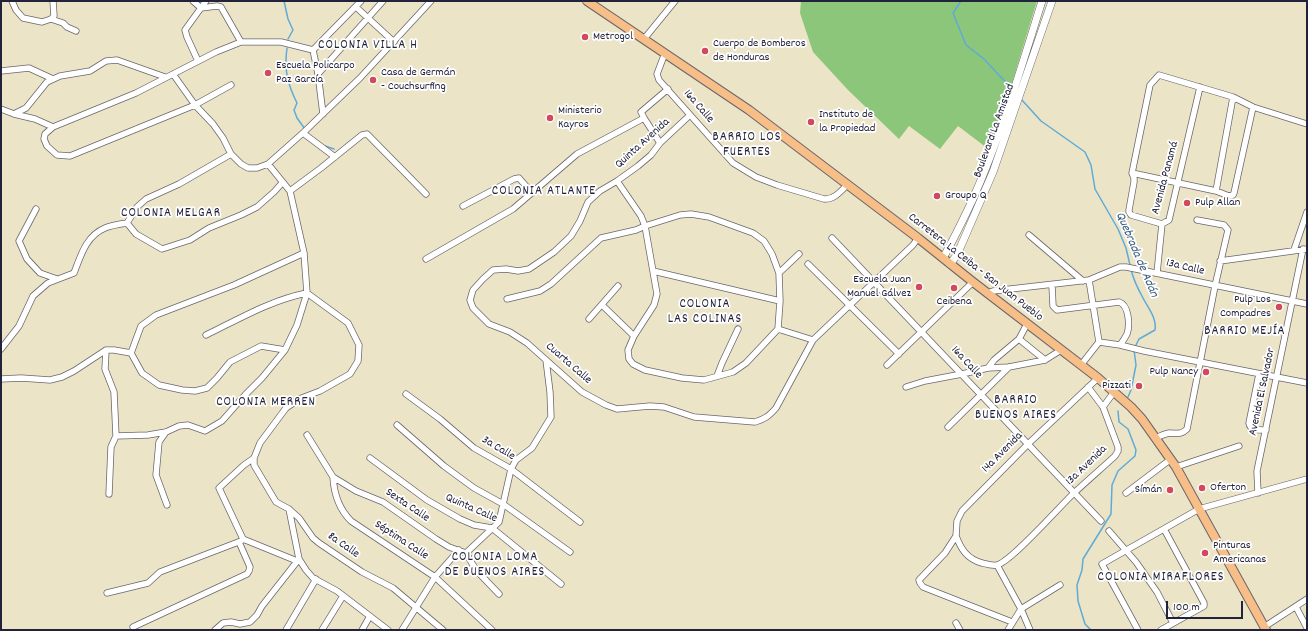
<!DOCTYPE html>
<html>
<head>
<meta charset="utf-8">
<style>
  body { margin:0 }
  #map { position:relative; width:1308px; height:631px; overflow:hidden; background:#ece4c7; font-family:Dekko,sans-serif }
  canvas { display:block }
  .frame { position:absolute; inset:0; border:2px solid #22223b; pointer-events:none }
  .scale { position:absolute; left:1166px; top:601px; width:77px; height:18px; box-sizing:border-box; border:2px solid #22223b; border-top:0; padding-left:5px; font-size:12px; line-height:14px; white-space:nowrap; color:#22223b; -webkit-text-stroke:3px #fff; paint-order:stroke }
</style>
</head>
<body>
<div id="map">
<canvas width="1308" height="631"></canvas>
<div class="frame"></div>
<div class="scale">100 m</div>
</div>
<script>
const c = document.querySelector('canvas').getContext('2d');
c.lineJoin = 'round';
function paint(path, color) {
  c.fillStyle = color;
  c.fill(path, 'evenodd');
}
function trace(path, color, width, dash) {
  c.strokeStyle = color;
  c.lineWidth = width;
  c.lineCap = dash ? 'butt' : 'round';
  c.setLineDash(dash || []);
  c.stroke(path);
}
function drawText(font, color, halo, rows, align = 'center') {
  c.font = font + ' Dekko,sans-serif';
  c.lineWidth = 3.5;
  c.setLineDash([]);
  c.textBaseline = 'middle';
  c.strokeStyle = halo;
  c.fillStyle = color;
  for (const [text, x, y, turn = 0] of rows) {
    c.save();
    c.translate(x, y);
    c.rotate((+turn || 0) * Math.PI / 180);
    c.textAlign = isNaN(turn) ? turn : align;
    if (halo) c.strokeText(text, 0, 0);
    c.fillText(text, 0, 0);
    c.restore();
  }
}
paint(new Path2D(`
  M801,1H1037L991,151L958,126L940,149L909,126L899,139L848,90L813,52L800,13Z`), '#8cc67a');
trace(new Path2D(`
  M284,1L288,19L293,30L288,39
  M961,1L953,13L966,45L984,59L1012,89
  M287,48C284,69 287,83 297,103L294,110L297,118L310,136
  M1021,99L1041,121L1085,152L1091,165L1095,189L1118,229L1126,248L1130,265
  M325,146L334,149
  M1131,269C1133,279 1138,289 1143,298C1148,308 1157,318 1155,330L1139,339L1135,347
  M1128,397L1131,390L1136,365L1134,350
  M1091,630L1085,624L1078,601L1077,585L1082,570L1083,559L1111,514L1112,485L1118,471L1135,456L1136,450L1128,429L1119,422L1118,411`), '#5eabd7', 1.5);
const minor = new Path2D(`
  M12,1L16,10L23,18L42,22L51,19L63,23L67,27L76,31
  M193,1L201,8L217,6L221,7L241,42
  M356,7L394,42
  M51,19L54,16L53,1
  M644,39L675,1
  M313,50L361,1
  M313,50L318,74L323,114
  M665,53L657,74L659,80L733,163L756,177L777,185L824,199C834,200 841,191 848,184
  M198,61L187,37L185,30L206,1
  M1,71L29,68L53,79
  M173,74L195,105L213,124L223,138L231,154L241,164L248,168H257L268,164L304,132L360,78L431,1
  M318,74L383,1
  M1200,87L1169,220L1162,224L1131,215L1129,212V210L1134,182V178L1132,173L1150,85L1159,75L1233,97L1253,107L1307,124
  M1,109L14,114L35,119L53,127L136,93L216,52L241,42H281L313,50
  M14,114L26,108L47,82L60,76L90,71L106,61L117,60L165,77
  M690,115L660,143L651,155L638,166L617,181L600,191L588,202L580,221L571,236L554,252L529,269L518,271L506,269L493,270L483,279L473,290L470,300L473,308L489,324L510,332L527,343L582,392L606,405L617,409L650,406L664,407L694,417L755,422C765,419 769,416 776,408L813,340L913,245L918,238
  M53,127L45,134L44,139L47,146L57,155L70,156L195,105L231,85
  M303,133L335,157
  M660,143L644,118L641,112L668,89
  M1132,173L1216,191L1229,196L1233,195L1234,193L1253,107
  M617,181L641,216L645,226L657,294L654,305L634,336L628,350L629,359L633,364L645,370L682,378L704,380L733,372L746,363L778,329L780,301L779,273L799,254
  M290,191L321,168L362,135L367,134L426,194
  M1216,191L1233,97
  M463,206L514,179L519,178L532,193
  M36,209L19,241L27,259L40,273L57,279
  M127,223L136,234L162,249L190,240L209,228L241,215L257,207L274,192L282,183
  M1029,235L1083,281
  M832,238L1101,521
  M1294,250L1307,212
  M426,259L513,209L577,154L644,118
  M1220,261L1307,249
  M808,264L899,354
  M653,271L780,301
  M1157,273L1162,224
  M1052,285L1053,306L1057,310L1119,302C1129,305 1130,325 1127,334C1125,338 1123,341 1120,345
  M987,293L993,291L1089,280L1120,267H1126L1307,304
  M507,299L540,291L551,284L601,238L636,230L645,226L680,215L691,214L709,217L753,233L764,241L772,254L779,273
  M602,305L634,336
  M589,319L618,286
  M778,329L813,340
  M206,335C239,319 271,300 307,293L348,323L359,345L358,361L350,374L320,391L299,399L286,408L260,443L254,458L244,465L219,488L243,539L297,561
  M1019,339L1045,360
  M1099,342L1120,345L1144,351L1307,383
  M1,349L19,326L33,296L48,283L74,273C81,255 86,236 105,228C112,225 120,224 127,223L137,207L146,199L179,184L231,154
  M106,350L105,369L114,392L116,436L111,447L109,494
  M285,350L261,346L230,362L217,378L207,388L195,391L182,390L159,385L142,373L131,353L141,326L156,315L234,285L304,253
  M887,365L973,282
  M1081,365L1099,342L1089,280
  M988,368L994,360L1019,339L1027,324
  M1259,374L1249,423C1250,431 1260,430 1266,430
  M717,376L722,363L738,329
  M1,379L21,378L50,380L62,377L74,371L106,350H114L131,353
  M906,387L925,381L962,374L988,368L1009,367L1045,360L1061,350
  M406,394L440,419L474,448L511,469L580,522
  M1103,407L1114,392
  M397,425L444,466L474,488L503,504L570,552
  M948,427L1009,367
  M166,432L159,442L156,475L167,505
  M307,435L333,477L356,491L383,502L436,539L449,547L466,553L476,570L499,594
  M116,436L148,435L166,432L179,426L188,425L205,431L222,421L245,395L262,378L285,350L297,325L307,293L304,253L290,191L268,164
  M1156,438C1160,436 1164,434 1169,433C1177,433 1181,435 1187,429L1215,286L1228,230L1224,225L1197,220
  M254,458V465L276,502L289,509L299,518L313,538L319,543L362,572L393,588L443,630
  M370,458L427,500L460,519L474,525L492,528L561,584
  M1176,467L1239,446
  M333,477C334,495 339,509 351,521L435,577L492,630
  M1126,493L1171,459
  M1258,493L1257,471L1303,249
  M289,509L299,559L306,570L313,578L337,591L388,630
  M1109,531L1136,562L1157,592L1173,623
  M956,536C961,549 967,559 982,563C986,564 992,566 997,565C1011,562 1060,506 1074,493C1088,480 1102,468 1115,456L1118,451V447L1103,407L1088,387
  M466,553L499,522L511,469L516,460L532,448L551,417L550,392L546,360
  M997,565L1021,609L1030,630
  M107,593L148,583L160,572L241,541
  M1296,607L1307,628
  M1012,622L923,587L920,583L919,580L945,553L956,536L957,521L962,511L1028,444L1098,378
  M956,623L960,630
  M133,627L247,574L249,571L250,567L239,542
  M1264,627L1307,599
  M215,630L223,623L231,622L240,624L250,622L257,615L262,606L299,559
  M286,630L316,579
  M322,630L343,596
  M362,630L370,616
  M402,630L435,577L459,550
  M1008,630L1021,609L1060,585
  M1138,630L1102,564L1199,509L1307,479
  M1161,630L1204,606V603L1164,529`);
const tertiary = new Path2D(`
  M943,258C954,239 963,220 972,201C1001,136 1021,68 1042,1
  M950,264L957,255L993,172L1052,1`);
const primary = new Path2D(`
  M587,1L749,110L918,238L973,282L1098,378L1131,407L1142,419L1176,467L1266,630`);
trace(minor, '#69666c', 7);
trace(tertiary, '#69666c', 8);
trace(primary, '#69666c', 10);
trace(minor, '#fff', 5.5);
trace(tertiary, '#fff', 7);
trace(primary, '#f7be88', 8);
for (const [x, y, r, color] of [
  [585,37,4,"#d1495b"],
  [705,51,4,"#d1495b"],
  [268,73,4,"#d1495b"],
  [373,80,4,"#d1495b"],
  [550,118,4,"#d1495b"],
  [811,122,4,"#d1495b"],
  [937,196,4,"#d1495b"],
  [1187,203,4,"#d1495b"],
  [919,287,4,"#d1495b"],
  [954,288,4,"#d1495b"],
  [1279,307,4,"#d1495b"],
  [1206,372,4,"#d1495b"],
  [1139,386,4,"#d1495b"],
  [1202,488,4,"#d1495b"],
  [1170,490,4,"#d1495b"],
  [1205,553,4,"#d1495b"]
]) {
  const dot = new Path2D();
  dot.arc(x, y, r, 0, 2 * Math.PI);
  c.fillStyle = color;
  c.fill(dot);
  trace(dot, '#fff', 1.5);
}
drawText('12px', '#22223b', '#fff', [
  ["Metrogol",593,37],
  ["Cuerpo de Bomberos",713,44],
  ["de Honduras",713,58],
  ["Escuela Policarpo",276,66],
  ["Paz García",276,80],
  ["Casa de Germán",381,73],
  ["- Couchsurfing",381,87],
  ["Ministerio",558,111],
  ["Kayros",558,125],
  ["Instituto de",819,115],
  ["la Propiedad",819,129],
  ["Groupo Q",945,196],
  ["Pulp Allan",1195,203],
  ["Escuela Juan",911,280,"right"],
  ["Manuel Gálvez",911,294,"right"],
  ["Pulp Los",1271,300,"right"],
  ["Compadres",1271,314,"right"],
  ["Ceibena",954,302,"center"],
  ["Pulp Nancy",1198,372,"right"],
  ["Pizzati",1131,386,"right"],
  ["Oferton",1210,488],
  ["Símán",1162,490,"right"],
  ["Pinturas",1213,546],
  ["Americanas",1213,560]
], 'left');
drawText('12px', '#22223b', '#fff', [
  ["16a Calle",698,107,49],
  ["Boulevard La Amistad",995,131,-70],
  ["Quinta Avenida",643,144,-42],
  ["Avenida Panamá",1166,178,-75],
  ["Carretera La Ceiba - San Juan Pueblo",975,268,38],
  ["13a Calle",1185,268,13],
  ["16a Calle",966,363,47],
  ["Cuarta Calle",568,364,41],
  ["Avenida El Salvador",1263,392,-78],
  ["3a Calle",498,449,31],
  ["14a Avenida",1003,453,-45],
  ["13a Avenida",1087,466,-44],
  ["Sexta Calle",407,506,34],
  ["Quinta Calle",471,509,24],
  ["Séptima Calle",401,541,33],
  ["8a Calle",343,546,35]
]);
c.letterSpacing = '1px';
drawText('13px', '#22223b', '#fff', [
  ["COLONIA VILLA H",368,46],
  ["BARRIO LOS",747,138],
  ["FUERTES",747,153],
  ["COLONIA ATLANTE",544,192],
  ["COLONIA MELGAR",171,214],
  ["COLONIA",705,305],
  ["LAS COLINAS",705,320],
  ["BARRIO MEJÍA",1245,332],
  ["BARRIO",1016,401],
  ["BUENOS AIRES",1016,416],
  ["COLONIA MERREN",266,403],
  ["COLONIA LOMA",495,558],
  ["DE BUENOS AIRES",495,573],
  ["COLONIA MIRAFLORES",1161,578]
]);
c.letterSpacing = '0px';
drawText('italic 13px', '#3d6081', '#fff', [
  ["Quebrada de Adán",1136,255,67]
]);
</script>
</body>
</html>
